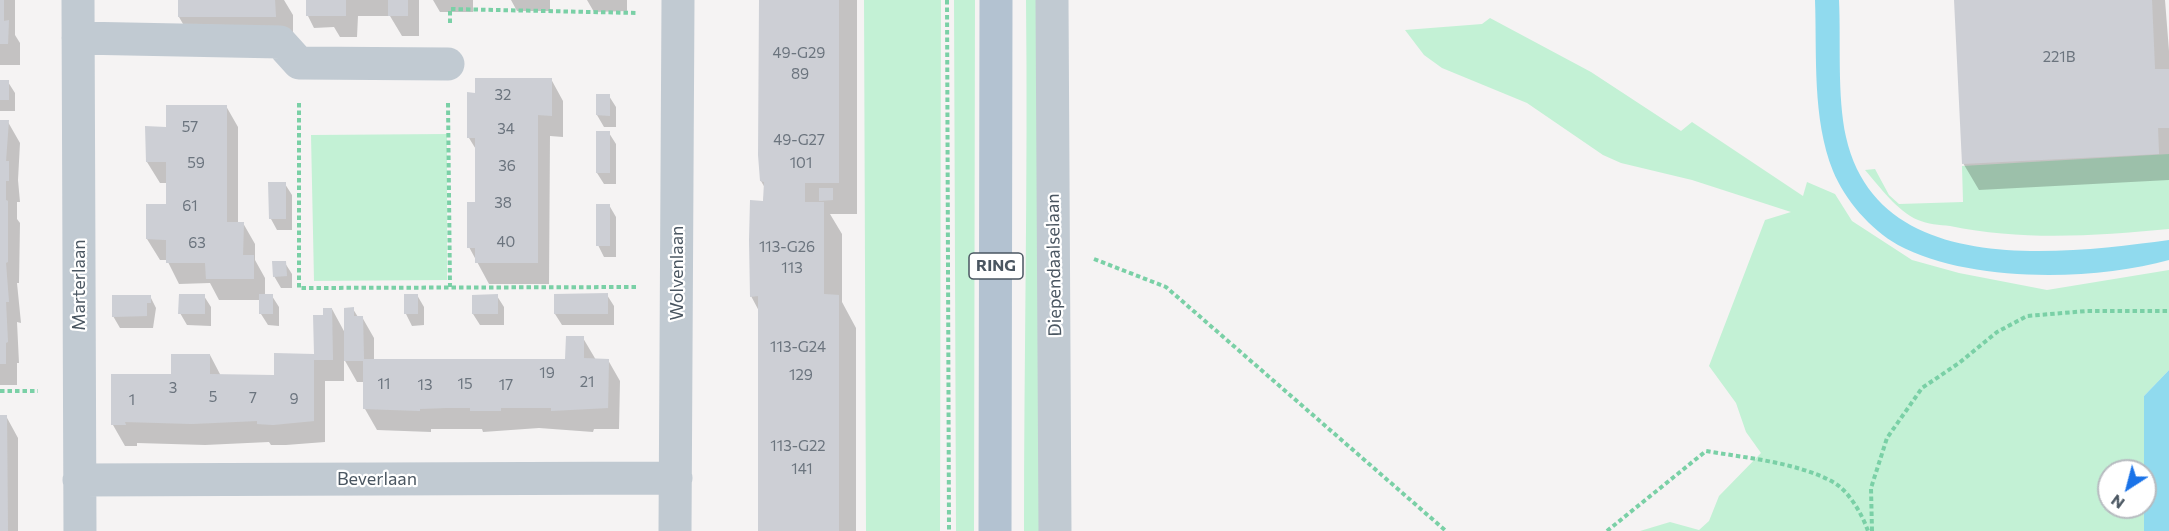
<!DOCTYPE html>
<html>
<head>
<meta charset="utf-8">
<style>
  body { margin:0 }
  #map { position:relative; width:2169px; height:531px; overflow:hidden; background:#f5f3f3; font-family:Commissioner,sans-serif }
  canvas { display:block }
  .north { position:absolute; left:2097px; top:459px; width:60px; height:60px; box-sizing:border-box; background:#fff; border:2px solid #b7bbc0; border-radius:50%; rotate:216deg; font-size:16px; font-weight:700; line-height:24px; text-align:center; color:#4a5661 }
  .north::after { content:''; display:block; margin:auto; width:21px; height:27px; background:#1a73e8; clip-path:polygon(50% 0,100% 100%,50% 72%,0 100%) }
</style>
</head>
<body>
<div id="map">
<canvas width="2169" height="531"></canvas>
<div class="north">N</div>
</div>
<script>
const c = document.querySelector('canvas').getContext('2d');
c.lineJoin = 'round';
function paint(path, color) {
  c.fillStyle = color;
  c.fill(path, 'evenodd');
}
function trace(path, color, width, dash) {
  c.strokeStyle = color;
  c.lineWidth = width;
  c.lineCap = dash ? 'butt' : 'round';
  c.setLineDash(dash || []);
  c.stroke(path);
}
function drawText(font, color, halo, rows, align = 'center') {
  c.font = font + ' Commissioner,sans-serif';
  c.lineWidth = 4.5;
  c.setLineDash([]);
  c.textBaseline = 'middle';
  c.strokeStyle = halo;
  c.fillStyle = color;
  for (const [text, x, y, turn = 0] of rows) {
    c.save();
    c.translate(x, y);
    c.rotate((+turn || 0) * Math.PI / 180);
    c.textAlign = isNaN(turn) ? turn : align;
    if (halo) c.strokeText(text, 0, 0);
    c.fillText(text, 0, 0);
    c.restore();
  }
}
paint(new Path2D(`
  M864,0H941L940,531H866Z
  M954,0H975L974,531H956Z
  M1026,0H1042L1041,531H1024C1024,354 1028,177 1026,0Z
  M1490,18L1591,72L1681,131L1692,122L1803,196L1807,182L1835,194L1852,221L1912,260L1959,273L2047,290L2169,270V370L2144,396V471H2109V507H2144V531H1640L1670,522L1699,530L1709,521L1719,496L1761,453L1746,432L1736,403L1709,366L1765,220L1791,212L1692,180L1621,163L1603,155L1527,103L1442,68L1424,55L1405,30L1482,24Z
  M447,134V280L314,281L311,135Z
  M2169,154V229C2096,236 2022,241 1950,226C1940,225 1927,224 1918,220C1897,211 1880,187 1865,170L1875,169L1889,195L1899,204L1963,202L1962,166Z`), '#c3f1d5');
paint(new Path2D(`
  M1815,0H1839C1841,43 1837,95 1846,137C1878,279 2062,254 2169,240V260C2094,281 1968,283 1898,245C1870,229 1845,200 1833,171C1812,118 1817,56 1815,0Z
  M2169,370V531H2144V396Z`), '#90daee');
paint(new Path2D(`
  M0,0H15V35L20,43V65H0Z
  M179,0H284L293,15V48H197L179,17Z
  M307,0H419V36H402L390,16H358L357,37H340L334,27L314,28L308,16Z
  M433,0H473V12H440Z
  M511,0H550V11H517Z
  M587,0H627V11L594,12Z
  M760,0H857V214H830L842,234V302L856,328V531H759V311L751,296L765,188L761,181Z
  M1955,0H2165L2169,51V180L1979,190L1963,163Z
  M551,79L563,101V137L550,136L549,284H489L469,247L477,204V151L469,138L476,94Z
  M0,82H8L15,93V111H0Z
  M609,96L616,107V127H604L597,115Z
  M226,106L238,127V223H243L255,244V260L265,278V296H272L279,307V326L268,325L261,314L260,300H219L210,283L179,284L167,260H160L147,239L168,205V183H160L147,162L168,128Z
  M0,122H8L20,143L18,180L20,202H17V219L20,223L19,283H17L21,323L17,322L19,363H17V385H0Z
  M609,133L616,144V184H604L597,173Z
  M285,184L292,195V230H277L271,219Z
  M609,205L616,217V257H604L598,245Z
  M285,263L292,274V288H281L274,276Z
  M417,295L424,307V325L412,326L406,314Z
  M607,295L614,306V325H562L555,314Z
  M150,296L156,308L153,328H120L113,316Z
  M204,296L211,307V326L187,325L180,313Z
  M497,296L504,307V325H480L473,314Z
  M332,309L345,333L353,309L358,317H362L374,338V361H566L583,338L596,360H608L620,381L619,429H594L593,432L539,428L483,432L482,429H431V432L377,430L365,409V382H357L344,359V381H325V442L286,445H271L269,442L205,445L137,443V446H125L113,425L172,376L210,355L221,376H275L315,355L325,316Z
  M0,416H6L18,438V531H0Z`), '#0003');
paint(new Path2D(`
  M0,0H4V21L9,20L8,44H0Z
  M178,0H275L276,17H178Z
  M306,0H346V16H306Z
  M388,0H408V16H388Z
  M759,0H839V183H805V202H824V294L839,295V531H758V296L750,297L749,240L750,200L763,201L764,182L760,181L758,155Z
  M1954,0H2152L2155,69H2169V128H2158L2159,154L1962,164Z
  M475,78H552V116L538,115V263H475V248H467V202H475V138H467V92L475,93Z
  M0,80H9V100H0Z
  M596,94H610V116L596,115Z
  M166,105H227V222H244L243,255H254V279H206L205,263H166V240L146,239V204H166V162H146L145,126L166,127Z
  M0,120H9L6,161H9V181H6V200L8,201V262L6,263L9,302H6L8,342L6,343V364H0Z
  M596,131H610V173H596Z
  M268,182H286V219H269Z
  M819,188H833V200L819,201Z
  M596,204H610V246H596Z
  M272,261H286L287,276L273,277Z
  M608,293V314H554V294Z
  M179,294H205V314H178Z
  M259,294H273V314H259Z
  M404,294H418V314H404Z
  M498,294V314H472V295Z
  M112,295H151V303H147V316L112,317Z
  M354,307V316H363L364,359H565L566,336H584V358L609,359L608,408L551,411V408H501V411H470V408H445L420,409V411L363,409V361H344V308Z
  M323,308H332L333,360H314V421L273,425L257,424V421L192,424L125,422L126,425H111V374H171V354H210V374L274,375V353L314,354L313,315H323Z
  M0,415H7L8,531H0Z`), '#cdcfd5');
trace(new Path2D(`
  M947,0L949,531
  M450,23V9L638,13
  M299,103V288L637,287
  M448,103L450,287
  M1094,259L1166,287L1446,531
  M0,391H38
  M1607,531L1706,451C1746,458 1796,462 1833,482C1849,491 1862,514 1868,531
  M1872,531L1871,488L1887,438L1922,388L1959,363L1997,332L2027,316L2087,311H2169`), '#7ad0a6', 4, [4.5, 3]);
trace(new Path2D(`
  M78,0L80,531
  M1052,0L1055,531
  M78,38L280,42L299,63L448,64
  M79,480L676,478
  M675,531L678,0`), '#c1cad2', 33);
trace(new Path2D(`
  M995,531L996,0`), '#b3c2d1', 33);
drawText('15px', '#6b747e', null, [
  ["49-G29",799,53],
  ["221B",2059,57],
  ["89",800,74],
  ["32",503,95],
  ["57",190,127],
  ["34",506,129],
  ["49-G27",799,140],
  ["59",196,163],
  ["101",801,163],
  ["36",507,166],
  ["38",503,203],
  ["61",190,206],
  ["40",506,242],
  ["63",197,243],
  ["113-G26",787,247],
  ["113",792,268],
  ["113-G24",798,347],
  ["19",547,373],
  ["129",801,375],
  ["21",587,382],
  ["11",384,384],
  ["15",465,384],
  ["13",425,385],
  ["17",506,385],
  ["3",173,388],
  ["5",213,397],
  ["7",253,398],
  ["9",294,399],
  ["1",132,400],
  ["113-G22",798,446],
  ["141",802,469]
]);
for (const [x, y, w] of [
  [996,266,54]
]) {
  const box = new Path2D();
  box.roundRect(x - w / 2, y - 13, w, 26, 4.5);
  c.fillStyle = '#fff';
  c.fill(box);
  trace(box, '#4a5661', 1.5);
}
drawText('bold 16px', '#4a5661', null, [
  ["RING",996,266]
]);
drawText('18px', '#4a5661', '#fff', [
  ["Diependaalselaan",1054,265,-91],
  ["Wolvenlaan",677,273,-90],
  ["Marterlaan",79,285,-90],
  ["Beverlaan",377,479]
]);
</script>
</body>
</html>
